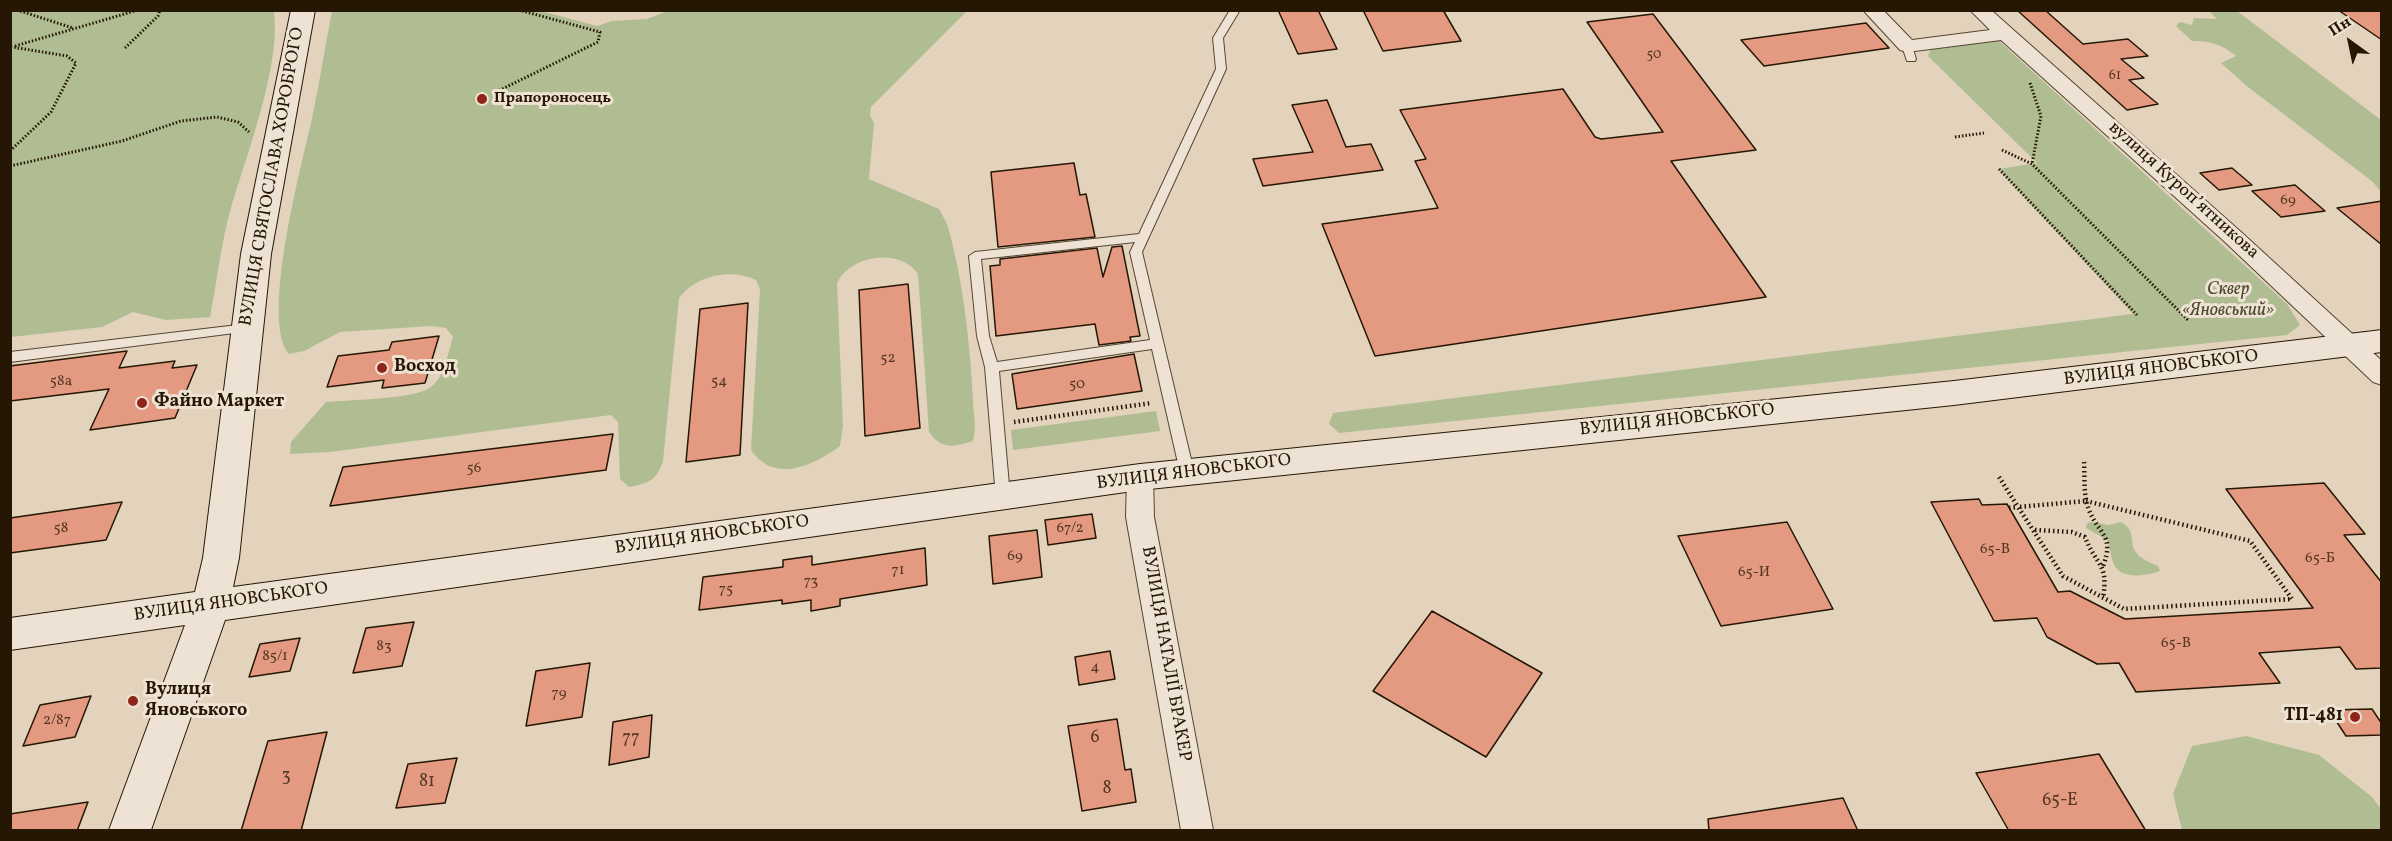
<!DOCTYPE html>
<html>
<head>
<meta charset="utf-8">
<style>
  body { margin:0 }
  #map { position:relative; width:2392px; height:841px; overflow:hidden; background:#e3d3bc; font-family:Vollkorn,serif }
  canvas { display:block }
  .frame { position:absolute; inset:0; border:12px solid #251704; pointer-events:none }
  .north { position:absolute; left:2320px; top:12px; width:60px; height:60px; -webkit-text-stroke:4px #ede2d3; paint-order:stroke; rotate:327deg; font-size:16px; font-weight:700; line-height:24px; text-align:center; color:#251704 }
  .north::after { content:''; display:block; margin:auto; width:21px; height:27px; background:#251704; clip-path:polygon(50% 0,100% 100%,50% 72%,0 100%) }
</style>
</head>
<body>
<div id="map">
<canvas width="2392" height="841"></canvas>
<div class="frame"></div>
<div class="north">Пн</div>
</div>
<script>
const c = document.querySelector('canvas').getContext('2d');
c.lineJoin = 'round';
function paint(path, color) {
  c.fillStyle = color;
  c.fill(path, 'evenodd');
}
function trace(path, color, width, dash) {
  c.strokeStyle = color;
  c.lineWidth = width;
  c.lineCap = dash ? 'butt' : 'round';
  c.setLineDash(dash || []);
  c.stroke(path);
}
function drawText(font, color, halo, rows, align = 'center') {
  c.font = font + ' Vollkorn,serif';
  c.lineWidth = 6;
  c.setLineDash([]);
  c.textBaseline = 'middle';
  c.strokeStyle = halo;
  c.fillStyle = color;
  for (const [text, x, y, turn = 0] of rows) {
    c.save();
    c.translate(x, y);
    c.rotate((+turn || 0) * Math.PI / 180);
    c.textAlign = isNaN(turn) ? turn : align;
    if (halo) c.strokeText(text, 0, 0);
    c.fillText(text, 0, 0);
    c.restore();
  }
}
paint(new Path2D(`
  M10,11H274C281,66 247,153 231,208C221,243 217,281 210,317L166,320L133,312L102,327L11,337Z
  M668,11H967L871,107L870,115L874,123L869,179L939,209L947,224C963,278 970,343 973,400C973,415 977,425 973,441C955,447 941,450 929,432L918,274C900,247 850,255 837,283L843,426L840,446C813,466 774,484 751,450L760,289L756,280C731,268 696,275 679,298L663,461C657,480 648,484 629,487L620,479L618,422L611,415L330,452L290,454L291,442L326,402C348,400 417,399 431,387C445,376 448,352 453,337L446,328L431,326L340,332L304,351L289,354C260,321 301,167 311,123C319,85 325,48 332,11H541L597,26L612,21L647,19Z
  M2209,11H2237L2381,120V192L2373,182L2248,87L2221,63L2236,56C2221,44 2211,41 2192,41L2176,26L2180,22L2192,25L2194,18L2217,19Z
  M1998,40L2287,304L2300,325L2287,335L1339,433L1329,424L1333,413L2133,314L1998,169L2037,163L1928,56L1931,49Z
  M1156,411L1160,431L1013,450L1011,430Z
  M2091,522L2109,525L2121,522C2144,535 2116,550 2158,566L2160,571C2147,576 2120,580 2114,564C2110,556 2111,548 2107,540L2086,528L2087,523Z
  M2246,736L2319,755L2372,797L2381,809V830H2182L2173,794L2192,746Z`), '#b0bd93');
const building = new Path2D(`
  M1278,10H1318L1337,49L1298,54Z
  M1363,10H1443L1461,41L1383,51Z
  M2017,10H2045L2083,44L2128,39L2148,56L2121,59L2144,78L2129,80L2158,104L2127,110Z
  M2338,10H2382V40Z
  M1653,14L1756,150L1671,161L1766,297L1375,356L1322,224L1438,208L1415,161L1426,159L1400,110L1563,89L1595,137L1601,139L1663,132L1587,22Z
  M1866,23L1889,48L1764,66L1741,40Z
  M1327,100L1346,147L1371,144L1383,170L1263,186L1253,159L1313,152L1292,105Z
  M1074,163L1080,195L1086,194L1095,237L998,247L991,172Z
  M2232,168L2252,185L2219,190L2200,173Z
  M2295,185L2325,211L2281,217L2252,191Z
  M2382,201V245L2337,208Z
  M1122,246L1140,336L1130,337L1131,341L1099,345L1095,324L996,336L990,266L1000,265V259L1097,248L1103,277L1112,247Z
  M908,284L920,428L865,436L859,290Z
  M748,303L740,455L686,462L700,309Z
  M439,336L425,383L382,388L384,380L327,387L338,356L389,350L392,342Z
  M127,351L119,368L175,361L172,368L197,365L175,418L90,430L109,389L10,401V366Z
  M1134,354L1142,391L1017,409L1012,374Z
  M613,434L606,470L330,506L343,467Z
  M2324,483L2365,534L2344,535L2382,583V668L2356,669L2340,647L2259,653L2280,683L2136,692L2119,663L2097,664L2047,637L2037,618L1994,621L1931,502L1979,499L1982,505L2007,504L2058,592L2070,591L2125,619L2313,608L2226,489Z
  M122,502L106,540L10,553V518Z
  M1092,514L1096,538L1048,545L1045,520Z
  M1787,522L1833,609L1721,626L1678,536Z
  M1037,530L1042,577L993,584L989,536Z
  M925,548L927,585L840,599V606L811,611V600L782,604V600L699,610L703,577L783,567V560L812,556V565Z
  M1432,611L1542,673L1486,757L1373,691Z
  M414,622L402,666L353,673L366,628Z
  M300,638L290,671L249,677L260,644Z
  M1110,651L1115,679L1079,685L1075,657Z
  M590,663L582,717L526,726L536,671Z
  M91,696L75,737L23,746L40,705Z
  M2372,709L2382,724V735L2346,736L2329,710Z
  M652,715L649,757L609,765L613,722Z
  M1117,719L1125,770L1131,769L1136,802L1082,811L1068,726Z
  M327,732L301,831H241L268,741Z
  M2099,754L2146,831H2009L1976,773Z
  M457,758L445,803L396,808L408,764Z
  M1843,798L1858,831H1709L1708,819Z
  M88,802L77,831H10V814Z`);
paint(building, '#e49a80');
trace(building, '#251704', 1.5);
const lane = new Path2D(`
  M1230,10H1240L1223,38L1226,69L1142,252L1194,472L1192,476H1182L1180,472L1152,349L999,371L1010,497L1008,501H998L996,497L985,367L977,336L969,256L975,252L1139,234L1216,69L1213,38ZM1135,242L1130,252L1150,340L997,362L989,336L981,259Z
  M1907,43L1912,46L1916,59L1915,61H1907L1902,46Z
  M246,324L250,325L252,328L250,331L10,362V352Z`);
const street = new Path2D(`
  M1863,10H1883L1912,40L1990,30L1970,10H1991L2241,232L2382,361V385L2373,382L2225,242L2001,40L1907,52L1900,50Z
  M1140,467L1149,470L1153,477L1154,517L1213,830H1181L1126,517L1127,477L1131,470Z`);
const secondary = new Path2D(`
  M291,10H315L271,254L239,558L233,587L1140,464L1954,381L2382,330V352L1954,405L1140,490L225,620L151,830H109L185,625L10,650V618L195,592L203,558L241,254Z`);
trace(lane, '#544632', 2);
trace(street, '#544632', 2);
trace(secondary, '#251704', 2);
trace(new Path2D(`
  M17,10L73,28
  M15,46L138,10
  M125,48L158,16L160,10
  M2030,83L2041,116L2032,164
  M496,92L598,42L600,32L519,10
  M1955,137L1984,133
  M2002,150L2032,164L2189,321
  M10,151L51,112L76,63L67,56L12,47
  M10,166L122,141L181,121L217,117L238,122L249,132
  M1999,169L2137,315`), '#251704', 3, [1.5, 2]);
trace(new Path2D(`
  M1014,422L1152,403
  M2084,462C2085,478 2083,495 2089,510C2099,535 2115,535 2103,566
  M1999,477L2018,507
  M2086,501L2250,541L2292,599L2124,609L2063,576L2018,507Z
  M2009,508L2018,507
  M2035,530L2072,532L2085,537C2096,566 2109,563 2103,598`), '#251704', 4.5, [1.5, 3]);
paint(lane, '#ede2d3');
paint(street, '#ede2d3');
paint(secondary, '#ede2d3');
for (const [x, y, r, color] of [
  [482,99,6,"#8f2418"],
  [382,368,6,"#8f2418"],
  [142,403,6,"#8f2418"],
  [133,701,6,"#8f2418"],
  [2355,717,6,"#8f2418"]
]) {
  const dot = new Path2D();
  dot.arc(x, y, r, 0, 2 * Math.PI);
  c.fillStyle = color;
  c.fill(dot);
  trace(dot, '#ede2d3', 2);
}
drawText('14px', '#553823', null, [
  ["50",1654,55],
  ["61",2115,76]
]);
drawText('bold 15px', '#251704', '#ede2d3', [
  ["Прапороносець",494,99]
], 'left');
drawText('15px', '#553823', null, [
  ["69",2288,201],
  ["52",888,359],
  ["58а",61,382],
  ["54",719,382],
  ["50",1077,385],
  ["56",474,469],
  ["58",61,529],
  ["67/2",1070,529],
  ["65-В",1995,550],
  ["69",1015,557],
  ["65-Б",2320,559],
  ["71",898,571],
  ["65-И",1754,573],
  ["73",811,582],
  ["75",726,590],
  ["65-В",2176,644],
  ["83",384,647],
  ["85/1",275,657],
  ["4",1095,668],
  ["79",559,694],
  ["2/87",57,721]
]);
drawText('18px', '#251704', '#ede2d3', [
  ["ВУЛИЦЯ СВЯТОСЛАВА ХОРОБРОГО",273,177,-80],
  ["вулиця Куропʼятникова",2183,191,42],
  ["ВУЛИЦЯ ЯНОВСЬКОГО",2161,369,-7],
  ["ВУЛИЦЯ ЯНОВСЬКОГО",1677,421,-6],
  ["ВУЛИЦЯ ЯНОВСЬКОГО",1194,473,-7],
  ["ВУЛИЦЯ ЯНОВСЬКОГО",712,536,-8],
  ["ВУЛИЦЯ ЯНОВСЬКОГО",231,603,-8],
  ["ВУЛИЦЯ НАТАЛІЇ БРАКЕР",1165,654,80]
]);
drawText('italic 18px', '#4f492f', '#ede2d3', [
  ["Сквер",2228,291],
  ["«Яновський»",2228,312]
]);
drawText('bold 18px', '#251704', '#ede2d3', [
  ["Восход",394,368],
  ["Файно Маркет",154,403],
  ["Вулиця",145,691],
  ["Яновського",145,712],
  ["ТП-481",2343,717,"right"]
], 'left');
drawText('18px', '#553823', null, [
  ["6",1095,739],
  ["77",631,740],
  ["3",286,778],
  ["81",427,783],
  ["8",1107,790],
  ["65-Е",2060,802]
]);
</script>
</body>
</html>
